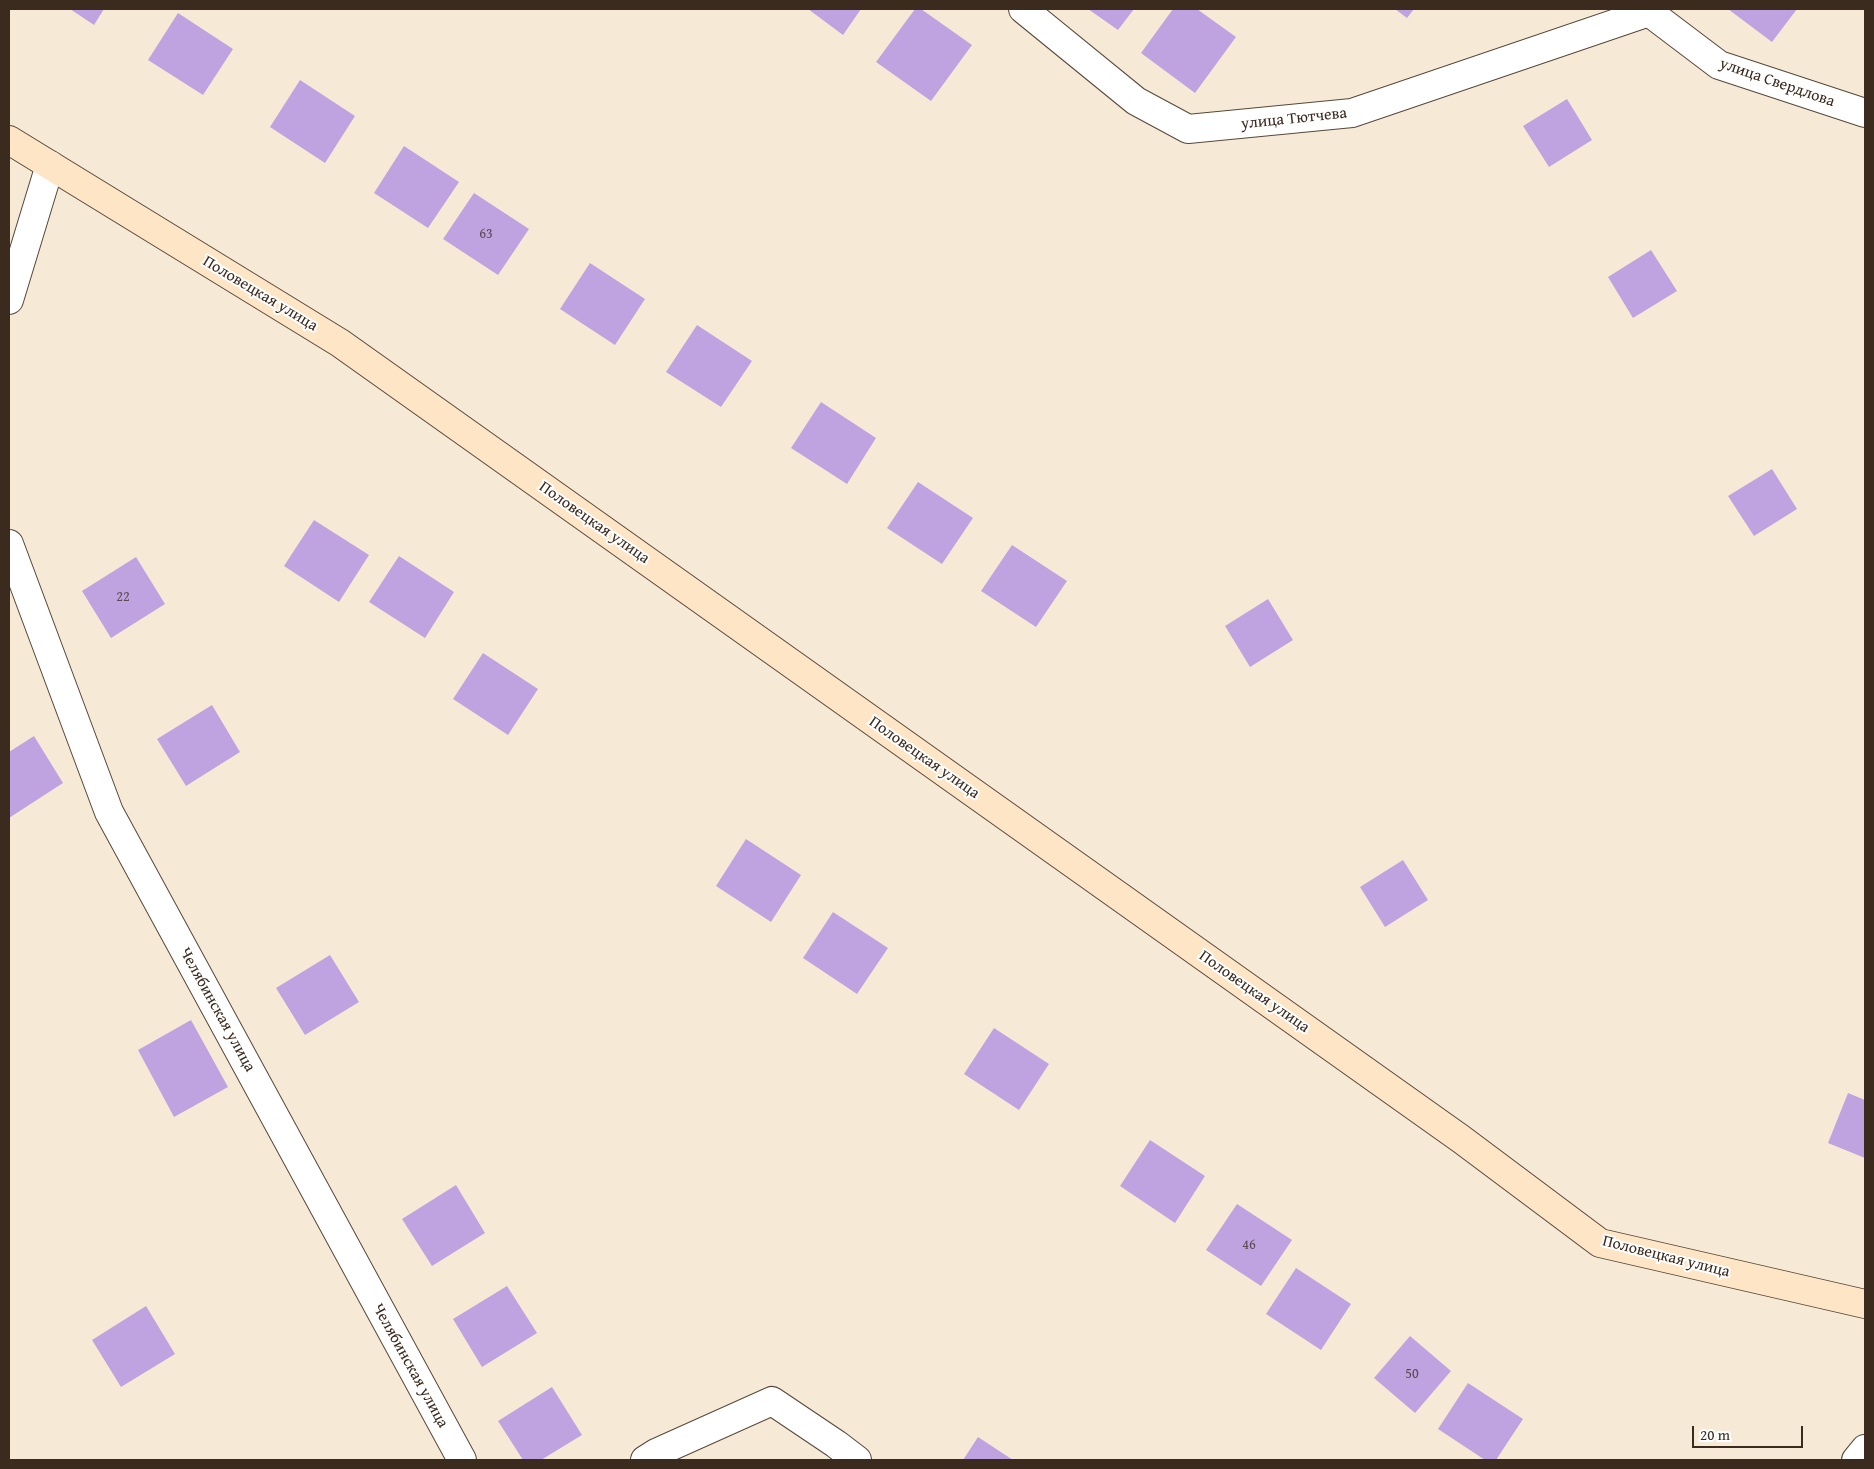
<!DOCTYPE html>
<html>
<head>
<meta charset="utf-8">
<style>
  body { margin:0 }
  #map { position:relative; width:1874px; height:1469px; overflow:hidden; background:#f6ead7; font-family:"Gentium Book Plus",serif }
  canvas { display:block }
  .frame { position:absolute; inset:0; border:10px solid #3b2a1e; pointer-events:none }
  .scale { position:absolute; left:1692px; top:1426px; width:111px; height:22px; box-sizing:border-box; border:2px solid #3b2a1e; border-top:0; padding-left:6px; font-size:15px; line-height:18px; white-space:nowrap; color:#3b2a1e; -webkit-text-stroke:4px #fff; paint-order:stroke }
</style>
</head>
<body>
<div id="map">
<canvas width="1874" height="1469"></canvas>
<div class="frame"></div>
<div class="scale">20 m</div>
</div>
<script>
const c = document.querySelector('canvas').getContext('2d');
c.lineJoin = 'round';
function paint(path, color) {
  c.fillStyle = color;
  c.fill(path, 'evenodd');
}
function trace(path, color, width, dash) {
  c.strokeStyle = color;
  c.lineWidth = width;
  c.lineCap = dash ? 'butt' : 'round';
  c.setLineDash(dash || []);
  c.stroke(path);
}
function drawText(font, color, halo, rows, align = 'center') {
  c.font = font + ' "Gentium Book Plus",serif';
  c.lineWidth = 4;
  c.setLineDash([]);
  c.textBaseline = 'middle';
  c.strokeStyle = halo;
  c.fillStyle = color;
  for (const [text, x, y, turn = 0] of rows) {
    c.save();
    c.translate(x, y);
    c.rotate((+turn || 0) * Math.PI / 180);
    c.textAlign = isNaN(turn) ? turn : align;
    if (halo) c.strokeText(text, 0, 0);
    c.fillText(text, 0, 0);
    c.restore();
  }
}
paint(new Path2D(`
  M70,9H104L94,25Z
  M808,9H861L843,35Z
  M915,9H921L972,45L931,101L876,62Z
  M1088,9H1134L1118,30Z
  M1173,9H1197L1236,37L1195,93L1141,53Z
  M1395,9H1414L1407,18Z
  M1728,9H1797L1772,42Z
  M178,13L233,49L203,95L148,60Z
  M300,80L355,116L325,163L270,127Z
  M1567,99L1592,140L1549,167L1523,126Z
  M404,146L459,182L428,228L374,193Z
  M474,193L529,229L498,275L443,239Z
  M1651,250L1677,291L1633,318L1608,277Z
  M590,263L645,299L615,345L560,309Z
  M697,325L752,361L721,407L666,372Z
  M821,402L876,438L847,484L791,448Z
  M1772,469L1797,509L1754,536L1728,496Z
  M918,482L973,518L942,564L887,528Z
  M314,520L369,555L339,602L284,566Z
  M1012,545L1067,581L1036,627L981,591Z
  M399,556L454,592L425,638L369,602Z
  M136,557L165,604L111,638L82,591Z
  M1268,599L1293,640L1250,667L1225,626Z
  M483,653L538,689L508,735L453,699Z
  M212,705L240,752L186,786L157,739Z
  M34,736L63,783L9,818V752Z
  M746,839L801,875L771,922L716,886Z
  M1403,860L1428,900L1385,927L1360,887Z
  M833,912L888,948L857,994L803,958Z
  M330,955L359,1002L305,1035L276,988Z
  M191,1020L228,1087L174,1117L138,1050Z
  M994,1028L1049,1064L1019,1110L964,1074Z
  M1848,1093L1865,1100V1158L1828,1143Z
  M1150,1140L1205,1176L1175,1223L1120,1186Z
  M456,1185L485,1233L432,1266L402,1219Z
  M1237,1204L1292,1240L1261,1286L1206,1250Z
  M1296,1268L1351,1304L1321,1350L1266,1314Z
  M507,1286L537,1333L482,1367L453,1319Z
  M146,1306L175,1354L121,1387L92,1340Z
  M1410,1336L1451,1371L1415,1413L1374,1378Z
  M1468,1383L1523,1419L1496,1460H1485L1438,1429Z
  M552,1387L582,1435L541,1460H523L498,1421Z
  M978,1437L1013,1460H963Z`), '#bfa3e0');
const street = new Path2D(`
  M1023,9L1136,101L1188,129L1352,113L1649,12
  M1645,9L1719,65L1865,113
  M9,300L50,165
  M9,544L109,812L462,1460
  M645,1460L656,1453L772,1401L836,1444L857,1460
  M1856,1460L1865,1449`);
const secondary = new Path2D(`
  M9,140L340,343L1461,1139L1600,1243L1865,1304`);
trace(street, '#57473a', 30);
trace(secondary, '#57473a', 30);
trace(street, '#fff', 28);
trace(secondary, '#fde5c5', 28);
drawText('14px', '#5c484e', null, [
  ["63",486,234],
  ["22",123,597],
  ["46",1249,1245],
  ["50",1412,1374]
]);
drawText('16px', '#3b2a1e', '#fff', [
  ["улица Свердлова",1777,83,19],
  ["улица Тютчева",1294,119,-6],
  ["Половецкая улица",260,294,31],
  ["Половецкая улица",594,523,35],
  ["Половецкая улица",924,758,35],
  ["Половецкая улица",1254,992,35],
  ["Челябинская улица",217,1010,61],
  ["Половецкая улица",1666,1257,14],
  ["Челябинская улица",410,1366,61]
]);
</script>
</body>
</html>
